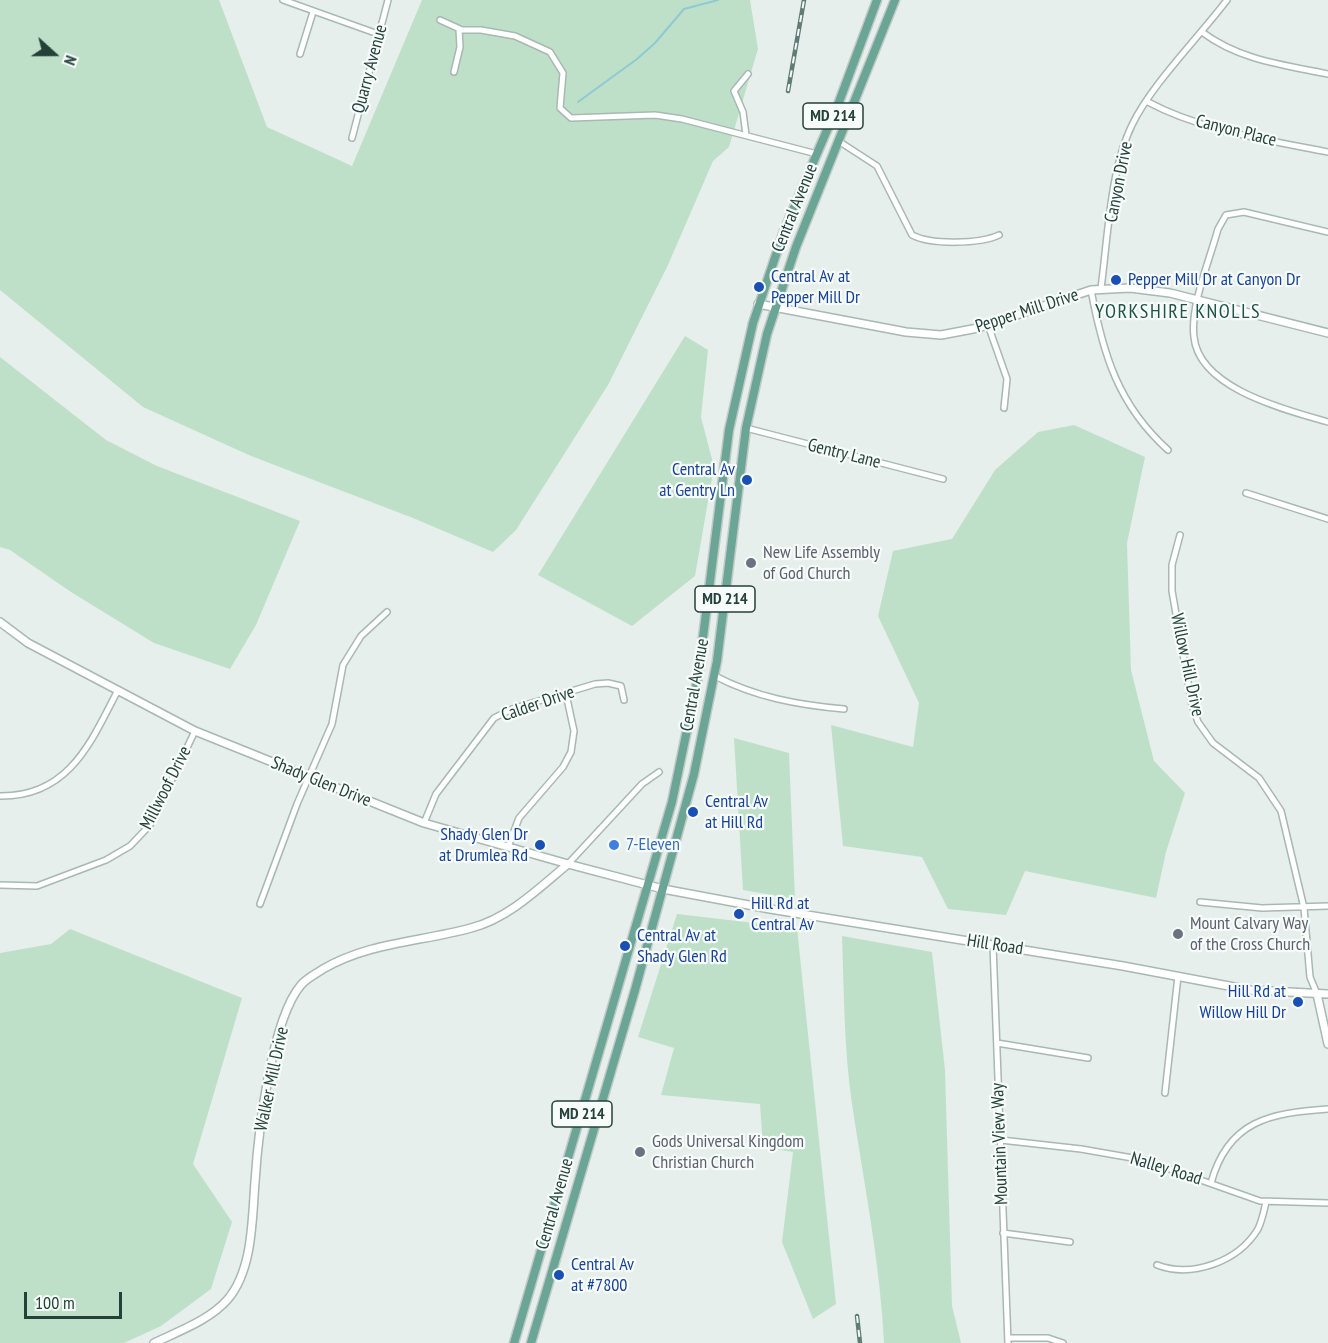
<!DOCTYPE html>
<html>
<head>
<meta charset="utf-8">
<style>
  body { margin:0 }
  #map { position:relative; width:1328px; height:1343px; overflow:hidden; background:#e6efeb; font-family:"PT Sans Narrow",sans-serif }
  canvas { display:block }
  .north { position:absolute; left:24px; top:24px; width:60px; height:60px; -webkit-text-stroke:4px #f7fbf9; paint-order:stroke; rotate:111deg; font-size:16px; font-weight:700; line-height:24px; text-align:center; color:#24423a }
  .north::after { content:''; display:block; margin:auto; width:21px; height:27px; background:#24423a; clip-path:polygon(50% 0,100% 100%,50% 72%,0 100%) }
  .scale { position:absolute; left:24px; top:1292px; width:98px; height:27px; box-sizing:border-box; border:3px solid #24423a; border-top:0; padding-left:8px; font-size:18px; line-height:21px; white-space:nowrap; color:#24423a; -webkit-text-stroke:4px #f7fbf9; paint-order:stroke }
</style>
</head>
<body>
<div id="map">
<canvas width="1328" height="1343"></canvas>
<div class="north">N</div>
<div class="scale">100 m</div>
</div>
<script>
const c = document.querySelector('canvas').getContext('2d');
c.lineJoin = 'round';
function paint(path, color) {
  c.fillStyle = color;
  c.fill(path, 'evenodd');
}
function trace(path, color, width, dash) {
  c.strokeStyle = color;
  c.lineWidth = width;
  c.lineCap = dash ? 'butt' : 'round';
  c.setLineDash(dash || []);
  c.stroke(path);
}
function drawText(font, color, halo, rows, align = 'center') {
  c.font = font + ' "PT Sans Narrow",sans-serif';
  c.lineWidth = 4.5;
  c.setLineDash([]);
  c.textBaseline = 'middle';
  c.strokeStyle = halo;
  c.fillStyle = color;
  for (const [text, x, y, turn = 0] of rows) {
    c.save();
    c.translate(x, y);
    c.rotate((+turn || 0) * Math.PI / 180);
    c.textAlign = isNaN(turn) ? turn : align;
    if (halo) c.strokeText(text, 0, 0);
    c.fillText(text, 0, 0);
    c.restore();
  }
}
paint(new Path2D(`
  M0,0H219L267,127L352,166L422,0H750L758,49L729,147L713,161L668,265L608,385L516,530L493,552L413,518L251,456L143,407L0,290Z
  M685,336L708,350L701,417L714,467L695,576L632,626L538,575Z
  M0,357L106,440L157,466L300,521L256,625L230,669L154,643L71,592L10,550L0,547Z
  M1074,425L1145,457L1127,543L1131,670L1154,761L1185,793L1166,852L1156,898L1025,871L1006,915L948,909L922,857L843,846L831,725L913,747L919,703L878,616L893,551L952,539L995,470L1038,432Z
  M734,738L789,753L795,899L743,890Z
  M677,914L797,928L836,1304L813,1319L782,1242L793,1152L763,1147L760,1104L661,1095L674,1048L638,1037Z
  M70,929L242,998L193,1164L232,1222L211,1289L161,1326L124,1343H0V953L51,944Z
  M842,936L932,952L945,1070L952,1306L961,1343H884C880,1262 864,1184 852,1104C844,1049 844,992 842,936Z`), '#bfe0c8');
trace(new Path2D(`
  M578,102L637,59L655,43L684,9L718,0`), '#8ec9d4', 2);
const minor = new Path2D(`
  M283,0L378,34
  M440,20L462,30H481L515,36L550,52L563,73L560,108L571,118L655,115L682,119L817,154
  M1202,32C1239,60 1284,65 1328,74
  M300,54L313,12
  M454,72L460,47L459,29
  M1146,101C1202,131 1267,140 1328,152
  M746,135L743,112L734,91L748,74
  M352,138L388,0
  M840,142L877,166L912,235C931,245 980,244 999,235
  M1328,232L1244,212L1226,215L1218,229C1210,259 1190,306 1194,337C1199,389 1287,410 1328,422
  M1101,288C1108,237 1110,170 1132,125C1151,85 1199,37 1227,0
  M1091,290C1103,354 1118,405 1168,450
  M988,325L1007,379L1004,408
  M746,428L943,479
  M1246,493L1328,519
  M1180,535L1172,565V591L1192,705L1198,722L1213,743L1259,778L1281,811L1304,908L1310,977L1317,994
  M715,676C755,697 798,705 844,709
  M0,796C69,797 91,742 118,690
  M424,823L436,794L494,718L512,709L595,684L608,683L621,686L624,700
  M508,847L519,818L563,767L571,752L574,731L566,694
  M568,864L642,784L659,772
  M0,885L37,886L106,860L130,846L150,825L195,731
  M1200,902L1262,908L1328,906
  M260,904L297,804L332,724L343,665L361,636L387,612
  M993,945L1008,1343
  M997,1043L1088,1058
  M1165,1093L1178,976
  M1001,1140L1081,1149L1144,1160L1260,1201L1328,1203
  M1211,1183C1228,1120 1271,1113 1328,1109
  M1003,1233L1070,1242
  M1157,1265C1192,1278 1238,1262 1258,1229C1262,1221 1264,1211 1266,1202
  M1008,1338H1048L1063,1343`);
const tertiary = new Path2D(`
  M758,304L906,332L941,335L978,328L1091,290L1130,288L1170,293L1328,333
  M0,622L28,643L195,731L424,823L568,864L663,889L770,909L1123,966L1250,990L1328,994
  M1317,994L1328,1044
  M154,1343C179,1331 210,1320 228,1299C253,1269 252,1219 255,1182C258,1135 271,1020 301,985C307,978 316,974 323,969C370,942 420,942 471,928C509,918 539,888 568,864`);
const primary = new Path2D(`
  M514,1343L672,802L698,677L729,430L753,323L784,231L839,102L877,0
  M531,1343L635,990L694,774L717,661L746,428L767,334L796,247L895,0`);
trace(minor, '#a8b8b2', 8);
trace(tertiary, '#a8b8b2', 10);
trace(primary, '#c2cac8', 11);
trace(minor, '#fff', 5);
trace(tertiary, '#fff', 7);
trace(primary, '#6aa596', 8);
const rail = new Path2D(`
  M788,91L804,0
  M857,1316L860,1343`);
trace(rail, '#5f7d75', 4.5);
trace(rail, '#f7fbf9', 2, [7]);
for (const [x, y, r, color] of [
  [1116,280,6,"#1a4fb4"],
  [759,287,6,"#1a4fb4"],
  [747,480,6,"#1a4fb4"],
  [751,563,6,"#6b7280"],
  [693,812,6,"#1a4fb4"],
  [540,845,6,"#1a4fb4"],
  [614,845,6,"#3f7fe0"],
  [739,914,6,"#1a4fb4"],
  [1178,934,6,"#6b7280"],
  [625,946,6,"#1a4fb4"],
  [1298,1002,6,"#1a4fb4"],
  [640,1152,6,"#6b7280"],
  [559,1275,6,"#1a4fb4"]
]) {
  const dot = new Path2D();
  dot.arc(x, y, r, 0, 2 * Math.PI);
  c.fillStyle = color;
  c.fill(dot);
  trace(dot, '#f7fbf9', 2);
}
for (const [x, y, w] of [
  [833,116,60],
  [725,599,60],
  [582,1114,60]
]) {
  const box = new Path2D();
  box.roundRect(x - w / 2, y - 13, w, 26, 4.5);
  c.fillStyle = '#f7fbf9';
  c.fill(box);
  trace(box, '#24423a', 1.5);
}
drawText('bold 16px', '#24423a', null, [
  ["MD 214",833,116],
  ["MD 214",725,599],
  ["MD 214",582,1114]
]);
drawText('18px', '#24423a', '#f7fbf9', [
  ["Quarry Avenue",370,69,-75],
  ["Canyon Place",1236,131,14],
  ["Canyon Drive",1119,182,-79],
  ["Central Avenue",795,208,-68],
  ["Pepper Mill Drive",1027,311,-18],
  ["Gentry Lane",844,454,14],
  ["Willow Hill Drive",1187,665,78],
  ["Central Avenue",695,685,-80],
  ["Calder Drive",538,704,-19],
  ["Shady Glen Drive",321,782,22],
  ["Millwoof Drive",166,788,-63],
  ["Hill Road",995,945,9],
  ["Walker Mill Drive",272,1079,-78],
  ["Mountain View Way",1000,1144,-92],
  ["Nalley Road",1166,1169,17],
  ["Central Avenue",555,1204,-74]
]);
drawText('18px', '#164399', '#f7fbf9', [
  ["Central Av at",771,277],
  ["Pepper Mill Dr",771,298],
  ["Pepper Mill Dr at Canyon Dr",1128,280],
  ["Central Av",735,470,"right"],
  ["at Gentry Ln",735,491,"right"],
  ["Central Av",705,802],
  ["at Hill Rd",705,823],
  ["Shady Glen Dr",528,835,"right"],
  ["at Drumlea Rd",528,856,"right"],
  ["Hill Rd at",751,904],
  ["Central Av",751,925],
  ["Central Av at",637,936],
  ["Shady Glen Rd",637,957],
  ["Hill Rd at",1286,992,"right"],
  ["Willow Hill Dr",1286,1013,"right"],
  ["Central Av",571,1265],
  ["at #7800",571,1286]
], 'left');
drawText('18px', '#5b616d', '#f7fbf9', [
  ["New Life Assembly",763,553],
  ["of God Church",763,574],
  ["Mount Calvary Way",1190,924],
  ["of the Cross Church",1190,945],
  ["Gods Universal Kingdom",652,1142],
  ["Christian Church",652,1163]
], 'left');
drawText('18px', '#366cbe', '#f7fbf9', [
  ["7-Eleven",626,845]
], 'left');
c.letterSpacing = '1.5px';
drawText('20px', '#1f5548', '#f7fbf9', [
  ["YORKSHIRE KNOLLS",1178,312]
]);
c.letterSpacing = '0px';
</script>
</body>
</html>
